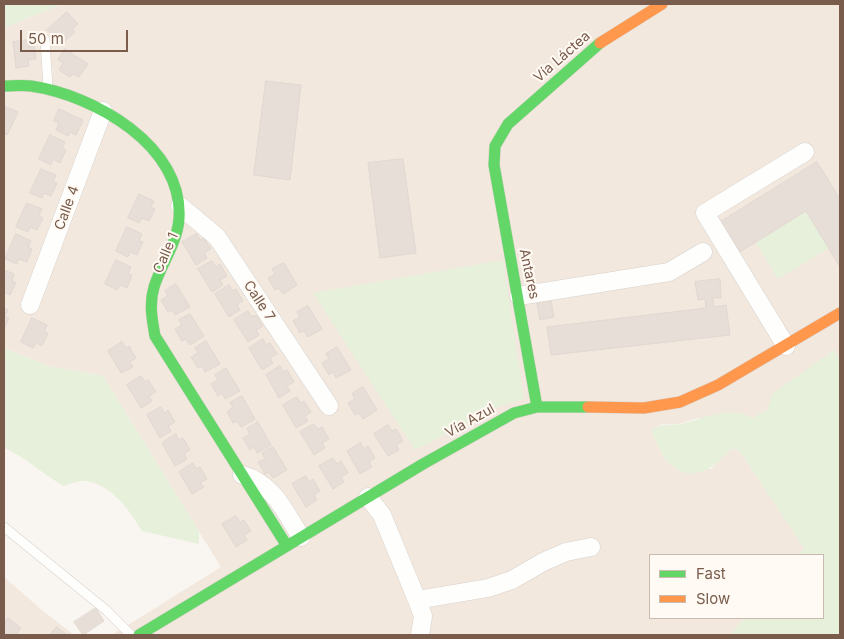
<!DOCTYPE html>
<html>
<head>
<meta charset="utf-8">
<style>
  body { margin:0 }
  #map { position:relative; width:844px; height:639px; overflow:hidden; background:#f9f5f0; font-family:Inter,sans-serif }
  canvas { display:block }
  .frame { position:absolute; inset:0; border:5px solid #7a5c4d; pointer-events:none }
  .legend { position:absolute; left:649px; top:554px; width:175px; height:65px; box-sizing:border-box; background:#fffaf3; border:1px solid #cabbb1; margin:0; padding:6px 9px; list-style:none; font-size:15px; color:#7a5c4d }
  .legend li { display:flex; align-items:center; gap:10px; height:25px }
  .legend b { width:25px; border:1px solid #cabbb1 }
  .scale { position:absolute; left:20px; top:30px; width:108px; height:22px; box-sizing:border-box; border:2px solid #7a5c4d; border-top:0; padding-left:6px; font-size:15px; line-height:18px; white-space:nowrap; color:#7a5c4d; -webkit-text-stroke:4px #fffaf3; paint-order:stroke }
</style>
</head>
<body>
<div id="map">
<canvas width="844" height="639"></canvas>
<div class="frame"></div>
<ul class="legend">
<li><b style="height:6px;background:#63d668"></b>Fast</li>
<li><b style="height:6px;background:#ff974d"></b>Slow</li>
</ul>
<div class="scale">50 m</div>
</div>
<script>
const c = document.querySelector('canvas').getContext('2d');
c.lineJoin = 'round';
function paint(path, color) {
  c.fillStyle = color;
  c.fill(path, 'evenodd');
}
function trace(path, color, width, dash) {
  c.strokeStyle = color;
  c.lineWidth = width;
  c.lineCap = dash ? 'butt' : 'round';
  c.setLineDash(dash || []);
  c.stroke(path);
}
function drawText(font, color, halo, rows, align = 'center') {
  c.font = font + ' Inter,sans-serif';
  c.lineWidth = 4;
  c.setLineDash([]);
  c.textBaseline = 'middle';
  c.strokeStyle = halo;
  c.fillStyle = color;
  for (const [text, x, y, turn = 0] of rows) {
    c.save();
    c.translate(x, y);
    c.rotate((+turn || 0) * Math.PI / 180);
    c.textAlign = isNaN(turn) ? turn : align;
    if (halo) c.strokeText(text, 0, 0);
    c.fillText(text, 0, 0);
    c.restore();
  }
}
paint(new Path2D(`
  M62,4H840V361L833,350L768,409L753,418H697L679,424H662L651,430L663,456L672,466L711,469L731,449L739,450L805,548L798,555H650V618H745L730,635H112L221,567L103,376L48,366L4,348V28Z
  M4,577L43,611L74,635H4Z`), '#f2e8de');
paint(new Path2D(`
  M4,4H62L4,28Z
  M806,211L829,248L778,279L755,242Z
  M503,260L524,399L497,407L415,450L313,293Z
  M4,348L48,366L103,376L199,531V544L142,531C129,510 113,486 87,481C80,480 70,484 64,486C42,474 26,457 4,448Z
  M834,350L840,361V635H730L745,618H823V555H798L804,548L739,450L731,449C716,466 694,484 672,466C661,458 657,441 651,430C661,422 669,426 681,424C706,418 727,405 753,418L768,409L772,394Z`), '#e7f0db');
const building = new Path2D(`
  M67,12L78,24L72,29L75,32L65,41L60,35L56,39L47,30Z
  M29,40L30,47L34,46L36,59L28,60L29,66L16,68L13,42Z
  M65,49L88,64L79,77L73,74L70,77L59,70L63,63L58,60Z
  M266,81L301,85L290,180L254,175Z
  M6,107L18,112L7,135L4,134Z
  M59,109L83,120L76,135L70,132L68,136L56,130L59,123L54,121Z
  M50,135L65,142L62,148L66,150L60,163L53,159L51,165L39,159Z
  M403,159L416,253L380,258L368,163Z
  M817,162L840,199V267L806,211L738,253L719,223Z
  M41,169L56,175L53,182L57,183L51,196L44,193L42,198L30,193Z
  M139,194L154,201L151,207L155,209L149,221L142,218L139,223L128,218Z
  M27,203L42,209L39,216L43,218L37,230L30,227L28,232L16,227Z
  M127,227L142,234L139,241L143,242L137,255L130,252L128,257L116,251Z
  M16,234L31,241L28,247L32,249L27,262L19,259L17,264L5,259Z
  M197,234L200,240L204,238L211,249L204,253L207,258L196,265L182,242Z
  M116,260L131,267L128,274L132,275L127,288L120,285L117,290L105,284Z
  M212,261L216,267L220,264L227,276L220,280L223,285L212,292L198,269Z
  M284,263L297,285L283,294L279,288L275,290L268,278L275,274L272,269Z
  M4,270L14,274L12,281L16,283L10,295L4,292Z
  M720,279L721,298H713L714,307L726,305L730,335L551,355L547,327L706,308L705,299L698,300L695,282Z
  M176,284L190,307L175,315L172,310L168,312L161,300L168,296L165,291Z
  M229,285L233,291L236,289L243,301L237,305L240,310L229,317L215,294Z
  M550,296L554,317L540,320L536,299Z
  M308,306L322,329L308,337L304,331L300,333L293,321L300,317L297,312Z
  M4,308L8,310L5,317L9,318L4,329Z
  M248,311L252,317L256,315L263,326L256,330L259,335L248,342L234,320Z
  M190,314L204,336L190,345L186,339L182,341L175,329L182,325L179,320Z
  M32,318L47,325L44,332L48,333L42,346L36,343L33,348L21,342Z
  M263,339L266,345L270,343L277,354L270,358L273,363L262,370L249,348Z
  M206,341L220,364L205,372L202,366L198,368L191,357L198,353L195,348Z
  M122,342L126,348L129,346L136,358L130,362L133,367L121,373L108,351Z
  M337,347L351,370L336,378L333,372L329,375L322,363L329,359L326,354Z
  M280,366L283,372L287,370L294,382L287,386L290,391L279,398L266,375Z
  M226,368L240,391L225,399L222,393L218,396L211,384L218,380L215,375Z
  M141,376L145,382L148,380L156,392L149,396L152,401L141,408L127,385Z
  M363,387L377,410L363,419L359,413L355,415L348,403L355,399L352,394Z
  M242,396L255,419L241,427L237,421L233,423L227,412L233,407L230,403Z
  M297,397L301,403L304,401L311,412L305,416L308,421L296,428L283,405Z
  M161,407L164,413L168,410L175,422L168,426L171,431L160,438L147,415Z
  M258,422L271,445L257,453L254,447L250,450L243,438L250,434L247,429Z
  M314,424L318,429L322,427L329,439L322,443L325,448L314,455L300,432Z
  M388,425L392,431L396,429L403,441L396,445L399,450L388,456L374,434Z
  M176,434L179,440L183,438L190,450L184,454L187,459L175,466L162,443Z
  M361,443L364,449L368,446L375,458L369,462L372,467L360,474L347,451Z
  M273,447L287,470L273,478L269,472L265,474L258,462L265,459L262,453Z
  M333,458L337,464L341,461L348,473L341,477L344,482L333,489L319,466Z
  M193,463L196,469L200,467L207,479L200,483L204,487L192,494L179,472Z
  M306,476L309,482L313,479L320,491L314,495L317,500L306,507L292,484Z
  M236,516L240,522L244,520L251,531L244,535L247,540L236,547L222,524Z
  M96,608L104,621L83,635L74,622Z
  M8,618L21,628L16,635H4V624Z
  M57,627L67,635H50Z`);
paint(building, '#e6ded7');
trace(building, '#e2d8d2', 1);
const lane = new Path2D(`
  M45,40L48,87
  M4,527L106,610L131,635`);
const street = new Path2D(`
  M180,206L217,237L329,406
  M519,296L669,272L703,252
  M30,305L103,111
  M786,346L705,213L805,152
  M242,475C273,483 285,512 301,537
  M368,497L382,515L417,600L423,616L420,635
  M417,600L488,588L512,580L543,562L566,552L591,547`);
const fast = new Path2D(`
  M4,86C13,86 22,85 31,86C94,95 184,146 179,219C177,244 161,264 154,287C149,304 152,319 155,336L287,546
  M537,407L494,165L495,146L508,124L600,43
  M139,635L423,464L514,413L537,407H588`);
const slow = new Path2D(`
  M600,43L662,4
  M588,407L644,408L680,402L718,385L840,313`);
trace(lane, '#d7d1cb', 10);
trace(street, '#d7d1cb', 19);
trace(fast, '#d9d2cb', 12);
trace(slow, '#d9d2cb', 12);
trace(lane, '#fefefd', 9);
trace(street, '#fefefd', 18);
trace(fast, '#63d668', 11);
trace(slow, '#ff974d', 11);
drawText('14px', '#7a5c4d', '#fffaf3', [
  ["Vía Láctea",562,57,-41],
  ["Calle 4",67,208,-70],
  ["Calle 1",166,253,-67],
  ["Antares",529,274,78],
  ["Calle 7",259,301,57],
  ["Vía Azul",470,421,-29]
]);
</script>
</body>
</html>
